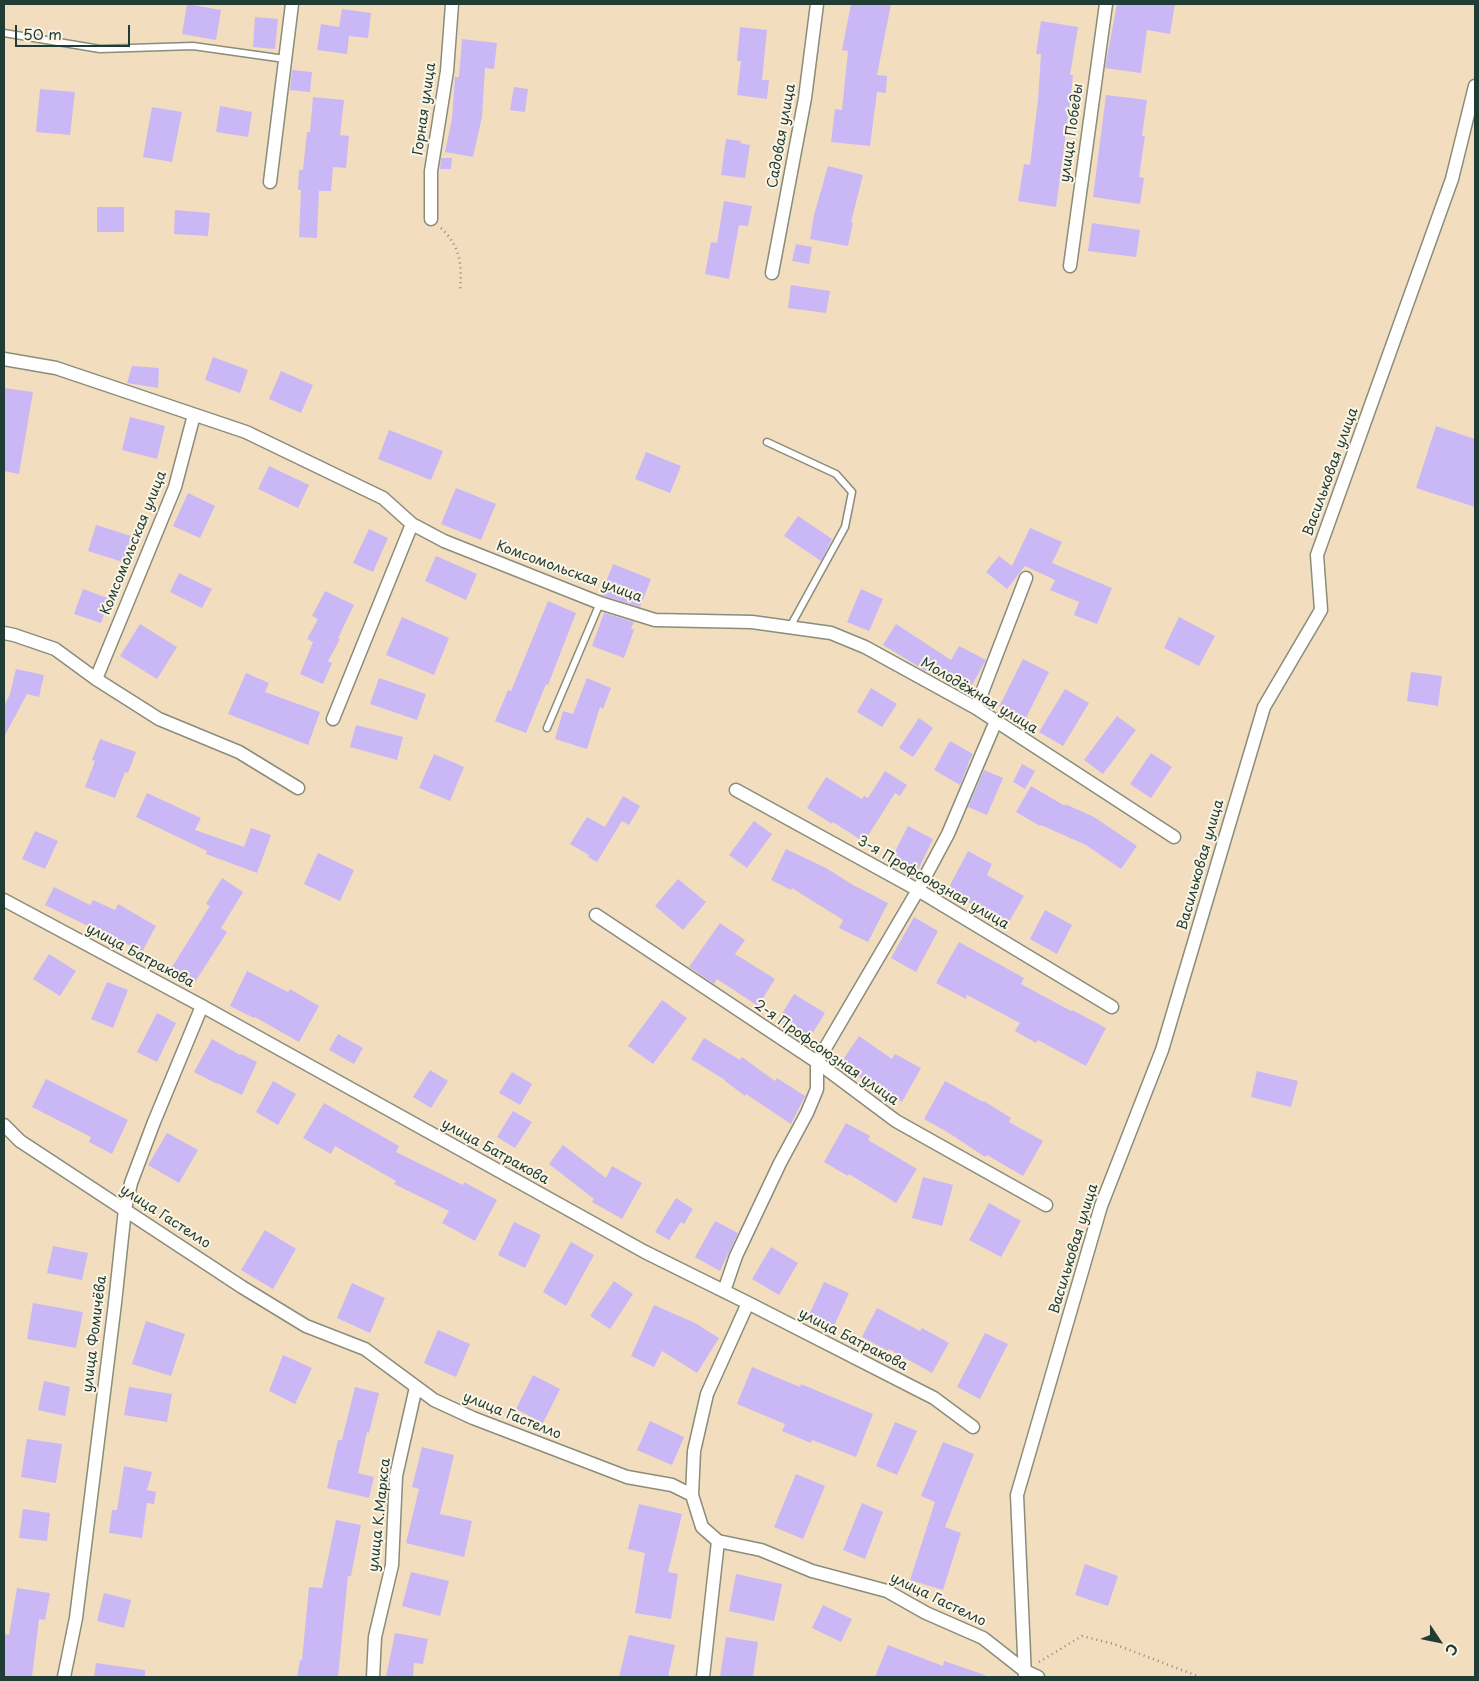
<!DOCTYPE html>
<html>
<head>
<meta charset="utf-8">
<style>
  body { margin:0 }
  #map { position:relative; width:1479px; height:1681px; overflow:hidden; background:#f3ddbf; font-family:"Playpen Sans",sans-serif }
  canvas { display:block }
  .frame { position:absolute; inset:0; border:5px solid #1f3d34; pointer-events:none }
  .north { position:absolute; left:1414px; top:1616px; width:50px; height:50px; -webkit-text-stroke:4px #fcf5e5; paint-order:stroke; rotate:124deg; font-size:14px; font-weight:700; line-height:20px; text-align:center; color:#1f3d34 }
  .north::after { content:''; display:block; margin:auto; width:18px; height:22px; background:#1f3d34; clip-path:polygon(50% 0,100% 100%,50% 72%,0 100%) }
  .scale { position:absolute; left:15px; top:25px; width:115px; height:22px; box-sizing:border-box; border:2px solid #1f3d34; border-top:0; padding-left:6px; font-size:15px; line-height:18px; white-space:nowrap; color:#1f3d34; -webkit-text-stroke:4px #fcf5e5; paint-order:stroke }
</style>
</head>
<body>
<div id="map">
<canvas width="1479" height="1681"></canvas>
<div class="frame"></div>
<div class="north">С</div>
<div class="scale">50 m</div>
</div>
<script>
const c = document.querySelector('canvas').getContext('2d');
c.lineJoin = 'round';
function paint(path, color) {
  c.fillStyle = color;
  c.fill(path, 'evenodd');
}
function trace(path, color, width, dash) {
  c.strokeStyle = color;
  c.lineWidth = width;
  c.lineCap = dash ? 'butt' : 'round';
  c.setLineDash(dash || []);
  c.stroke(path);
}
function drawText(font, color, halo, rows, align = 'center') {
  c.font = font + ' "Playpen Sans",sans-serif';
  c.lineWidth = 4;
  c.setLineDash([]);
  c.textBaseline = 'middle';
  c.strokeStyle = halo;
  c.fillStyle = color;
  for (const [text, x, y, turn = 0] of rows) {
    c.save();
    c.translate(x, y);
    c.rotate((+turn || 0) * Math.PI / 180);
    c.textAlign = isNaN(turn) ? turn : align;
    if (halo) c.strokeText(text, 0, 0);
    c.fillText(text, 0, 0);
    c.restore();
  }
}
paint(new Path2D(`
  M187,4L221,10L216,40L182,34Z
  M851,4H891L877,75L887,76L886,93L877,92L870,146L831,142L835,109L842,110L848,51L842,50Z
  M1117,4H1175L1170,34L1147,30L1141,73L1105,68Z
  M342,9L371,13L368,38L349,36L347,54L317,50L321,24L339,27Z
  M255,17L278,19L275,49L253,47Z
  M1041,21L1078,27L1070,75H1073L1070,103L1056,207L1018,201L1024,164L1030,165L1038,100L1041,54H1036Z
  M740,27L767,30L762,80H769L767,99L737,95L741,61H737Z
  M462,39L497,43L494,69L485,68L482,117L473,157L445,152L452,119L455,77H459Z
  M292,70L312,72L310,92L290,90Z
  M514,87L528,89L525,112L510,110Z
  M40,89L75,92L70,135L36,132Z
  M1106,95L1147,100L1142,136H1145L1139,177L1144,178L1140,204L1093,197Z
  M313,97L344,100L340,135L349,136L346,168L333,167L331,191H319L317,238L299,237L301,190H298L299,170H303L307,132H310Z
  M220,106L252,112L248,137L216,132Z
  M152,107L182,112L172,162L143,157Z
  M726,139L741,141L740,143L750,145L745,178L721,175Z
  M441,158H452L451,169H440Z
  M828,166L863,175L851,222H853L848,246L810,239L814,215Z
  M724,201L752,206L748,226L739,225L729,279L705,274L711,242L717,243Z
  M97,207H124V232H97Z
  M175,210L210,213L208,236L174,234Z
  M1092,223L1140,230L1136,257L1088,251Z
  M796,244L812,247L809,264L792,261Z
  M791,285L830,291L826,313L788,308Z
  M213,357L248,370L240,393L205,380Z
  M132,366L159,368L158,388L127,383Z
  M281,371L313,385L301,413L269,399Z
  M4,388L33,392L19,474L4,471Z
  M130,417L165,426L157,459L122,450Z
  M1436,426L1475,439V507L1416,488Z
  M389,430L443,451L431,480L378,459Z
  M646,452L681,466L670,493L635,479Z
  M269,466L309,485L298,508L258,489Z
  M456,488L496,504L481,540L441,524Z
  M188,493L215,506L200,538L173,526Z
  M798,516L832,539L821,561L784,536Z
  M96,525L131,536L123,562L88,551Z
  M1030,528L1062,542L1052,563L1112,588L1097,624L1074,615L1079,602L1050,590L1055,580L1025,566L1007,589L986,572L999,556L1012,566Z
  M369,529L388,538L373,572L353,563Z
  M436,556L477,574L466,600L425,581Z
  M613,564L651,579L640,607L601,595Z
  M179,573L212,589L202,608L170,592Z
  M83,589L110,599L101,623L74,614Z
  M861,589L883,599L869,631L847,622Z
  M325,591L354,605L338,638L340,639L328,661L332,663L323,684L300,674L313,642L307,639L318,619L312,616Z
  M548,601L576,613L548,685L546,684L526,733L495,721L508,690L511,691Z
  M604,613L634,622L631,628L634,630L624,658L592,646Z
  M402,617L449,638L434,675L386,655Z
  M1179,617L1215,636L1199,666L1164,648Z
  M140,624L177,647L157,679L120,656Z
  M896,624L951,660L959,646L986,660L972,685L931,665L926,671L883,645Z
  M1023,659L1049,672L1025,720L999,707Z
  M16,669L44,675L39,697L27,694L4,737V706L10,694Z
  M1411,672L1442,676L1438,706L1407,701Z
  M246,673L269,683L265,692L320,712L308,745L228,714Z
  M379,678L426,694L417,720L370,704Z
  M587,678L611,688L603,709L600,707L587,749L555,739L563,711L573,714Z
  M871,688L897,704L882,727L857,712Z
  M1065,689L1089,703L1063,746L1039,732Z
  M1117,716L1136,730L1103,774L1084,760Z
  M919,718L933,728L913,757L899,748Z
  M356,725L403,737L397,760L350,747Z
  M100,739L136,752L128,773L125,772L115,798L85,787L95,761L92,760Z
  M950,741L973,754L968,763H969L960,785L934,770Z
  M1151,753L1172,767L1151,798L1130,784Z
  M434,754L464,767L450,801L419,788Z
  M1022,764L1035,771L1025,789L1013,782Z
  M984,770L1003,778L987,815L968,807Z
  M885,771L907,785L900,796L895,793L864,842L833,822L832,824L807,808L826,777L862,799L864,796L868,798Z
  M1031,786L1065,806V804L1094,817L1137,846L1121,869L1086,845L1041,825L1040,826L1016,812Z
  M147,793L201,818L195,830L244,847L251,828L271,835L257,873L206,854L207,851L136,817Z
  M623,796L640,806L629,825L622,821L597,862L588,857L589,855L570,844L587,817L605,827Z
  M754,821L772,834L747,868L729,855Z
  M908,826L933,839L916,874L890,861Z
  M35,831L58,841L45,869L22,859Z
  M786,849L826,868L853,885L888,903L868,942L839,928L843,920L792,888L791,890L771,880Z
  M968,851L992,864L987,875L1024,896L1006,927L986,916L988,913L947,891Z
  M318,853L354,870L340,901L304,884Z
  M222,878L243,892L221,928L227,932L195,982L172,967L210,906L206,904Z
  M678,879L706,902L683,930L655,906Z
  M54,887L90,905L93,900L115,910L118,904L156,926L142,952L91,924L90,927L45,905Z
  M1045,910L1072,925L1057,954L1030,939Z
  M914,917L938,931L916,972L891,958Z
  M720,923L745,940L735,954L775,979L758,1006L717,979L714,984L689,967Z
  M959,942L1024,978L1021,984L1071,1011L1072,1010L1106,1028L1086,1066L1038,1040L1036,1043L1015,1031L1020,1023L967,995L966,999L936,983Z
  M49,954L76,971L60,996L33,979Z
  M247,971L288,992L290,989L319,1006L299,1042L255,1017L254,1018L230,1006Z
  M107,982L128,990L113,1028L91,1019Z
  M794,994L825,1013L809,1039L778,1020Z
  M662,1000L687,1018L653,1064L628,1046Z
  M157,1013L176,1023L157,1062L137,1052Z
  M338,1034L363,1048L354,1064L329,1050Z
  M859,1036L892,1059L895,1054L921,1068L902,1102L865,1081L840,1064Z
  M704,1038L740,1060L742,1057L775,1081L777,1078L805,1096L791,1124L746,1094L745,1096L725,1081V1080L691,1059Z
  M212,1039L240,1055L241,1054L257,1062L242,1095L217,1083V1084L194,1072Z
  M430,1070L448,1081L431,1108L413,1097Z
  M1257,1071L1298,1081L1291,1107L1251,1097Z
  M512,1072L532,1084L520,1105L499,1093Z
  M46,1079L128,1120L112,1154L89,1142L91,1137L32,1107Z
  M273,1081L296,1094L278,1125L256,1112Z
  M945,1081L983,1102L984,1101L1011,1118L1009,1122L1043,1141L1023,1176L987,1155L985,1157L949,1133L924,1119Z
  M324,1103L399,1146L396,1152L463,1185L464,1182L497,1200L475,1241L442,1223L449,1211L394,1184L396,1181L335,1146L331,1154L303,1138Z
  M513,1111L532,1122L515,1148L497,1137Z
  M846,1123L870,1136L868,1140L917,1169L896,1203L849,1174L848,1176L824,1162Z
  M167,1133L198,1150L179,1183L148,1165Z
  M563,1145L606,1178L612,1166L642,1183L622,1219L592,1202L594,1199L549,1164Z
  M923,1177L953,1185L942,1226L912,1218Z
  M676,1198L693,1209L684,1224L681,1222L669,1240L655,1232Z
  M989,1203L1021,1221L1001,1257L969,1240Z
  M715,1221L738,1233L720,1271L695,1257Z
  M514,1222L541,1235L525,1268L498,1255Z
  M265,1230L296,1249L273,1289L241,1270Z
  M571,1242L594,1255L566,1306L543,1292Z
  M53,1246L88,1253L82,1280L47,1273Z
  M771,1247L798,1263L779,1295L752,1279Z
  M614,1281L633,1294L610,1329L590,1316Z
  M824,1282L849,1293L834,1326L809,1315Z
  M352,1283L385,1298L370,1333L337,1318Z
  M33,1303L83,1312L76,1348L27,1339Z
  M654,1305L695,1323L719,1338L697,1373L662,1351L654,1367L631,1356Z
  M877,1308L920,1331L922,1328L949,1343L932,1373L889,1349L888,1351L862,1337Z
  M146,1321L185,1334L171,1376L132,1364Z
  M438,1330L470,1344L456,1377L424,1363Z
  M985,1333L1008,1344L980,1399L957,1387Z
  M283,1355L312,1368L295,1404L269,1391Z
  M752,1367L800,1387L801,1384L873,1414L856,1457L812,1440L811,1443L782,1431L785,1424L737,1404Z
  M533,1375L560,1389L543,1423L516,1409Z
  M44,1381L70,1387L65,1416L38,1410Z
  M129,1387L172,1394L167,1422L124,1415Z
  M355,1387L379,1393L369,1433L367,1432L358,1473L374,1477L369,1498L327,1488L338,1440H342Z
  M650,1421L684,1437L672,1465L637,1450Z
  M895,1422L917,1431L897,1475L876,1466Z
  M27,1439L62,1444L56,1483L21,1477Z
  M943,1442L974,1454L945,1527L961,1533L943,1590L910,1580L935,1502L921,1496Z
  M422,1447L454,1455L440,1514L472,1521L464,1557L406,1543L419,1489L412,1487Z
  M124,1466L152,1472L147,1490L156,1492L154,1504L147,1503L142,1538L109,1533L112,1510H117Z
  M796,1474L825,1486L803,1539L774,1527Z
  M862,1503L883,1512L865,1559L843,1550Z
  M639,1504L682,1514L668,1572L678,1574L671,1619L635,1613L645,1553L628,1549Z
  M23,1509L50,1513L47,1541L19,1538Z
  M336,1520L361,1525L351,1576H348L338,1677H297L300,1660H302L309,1587L322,1588Z
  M1085,1564L1118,1576L1108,1606L1075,1595Z
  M411,1572L449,1581L440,1616L402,1606Z
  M736,1574L782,1584L774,1621L729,1611Z
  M17,1588L50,1593L45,1620L39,1619L32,1677L4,1676V1634L9,1635Z
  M104,1593L131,1600L124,1628L97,1621Z
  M823,1605L852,1619L841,1642L812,1628Z
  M395,1633L428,1639L423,1664L414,1663L413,1677H386Z
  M629,1635L675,1645L668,1677H619Z
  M726,1637L758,1642L753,1677H720Z
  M888,1645L943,1666L944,1661L985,1675V1677H875Z
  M96,1663L145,1670V1677H94Z`), '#c9b8f5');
const lane = new Path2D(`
  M4,33L100,49L193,46L285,59
  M767,442L836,474L852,492L845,527L790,627
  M547,728L600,603`);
const street = new Path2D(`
  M270,182L292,4
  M431,219V171L447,71L452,4
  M1070,266L1106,4
  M772,273L805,98L817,4
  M4,359L56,368L246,432L383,498L412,524L444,541L600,603L655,620L752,622L831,633L865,647L976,708L1174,837
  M4,633L14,635L55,649L96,679L159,719L239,752L298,788
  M96,679L175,487L194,415
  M976,708L1026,578
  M333,719L412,524
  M736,790L918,890L1112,1007
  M4,900L202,1006L645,1252L748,1303L934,1398L973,1427
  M596,915L817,1062L896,1121L1046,1205
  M4,1125L20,1141L242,1287L306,1326L365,1349L434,1400L473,1418L627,1477L672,1485L692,1495L702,1527L718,1541L761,1550L812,1571L887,1591L926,1613L983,1638L1025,1671L1038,1677
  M724,1291L736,1256L780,1163L807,1113L817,1089V1062L918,890L948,834L996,721
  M692,1495L694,1451L707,1394L748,1303
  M64,1677L76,1618L115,1303L125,1209L131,1183L154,1122L202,1006
  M373,1677L375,1637L392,1565L396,1476L416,1387
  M703,1677L718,1541
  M1025,1677L1017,1495L1101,1206L1162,1050L1264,707L1321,610L1317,555L1452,179L1475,86`);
trace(lane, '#898d7a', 9);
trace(street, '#898d7a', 15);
trace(new Path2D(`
  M441,228C461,247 462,266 460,291
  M1039,1662L1082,1636L1114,1644L1200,1677`), '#898d7a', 2.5, [1, 4]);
trace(lane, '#fff', 6);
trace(street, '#fff', 12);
drawText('14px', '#1f3d34', '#fcf5e5', [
  ["Горная улица",425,109,-82],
  ["улица Победы",1072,133,-82],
  ["Садовая улица",782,136,-80],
  ["Васильковая улица",1331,472,-70],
  ["Комсомольская улица",134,543,-68],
  ["Комсомольская улица",569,572,20],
  ["Молодёжная улица",979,696,31],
  ["Васильковая улица",1201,865,-74],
  ["3-я Профсоюзная улица",933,883,30],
  ["улица Батракова",140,956,28],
  ["2-я Профсоюзная улица",826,1053,35],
  ["улица Батракова",495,1152,29],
  ["улица Гастелло",165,1217,33],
  ["Васильковая улица",1074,1249,-73],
  ["улица Фомичёва",95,1334,-83],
  ["улица Батракова",853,1340,27],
  ["улица Гастелло",512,1416,22],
  ["улица К.Маркса",380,1515,-84],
  ["улица Гастелло",938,1600,26]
]);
</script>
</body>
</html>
